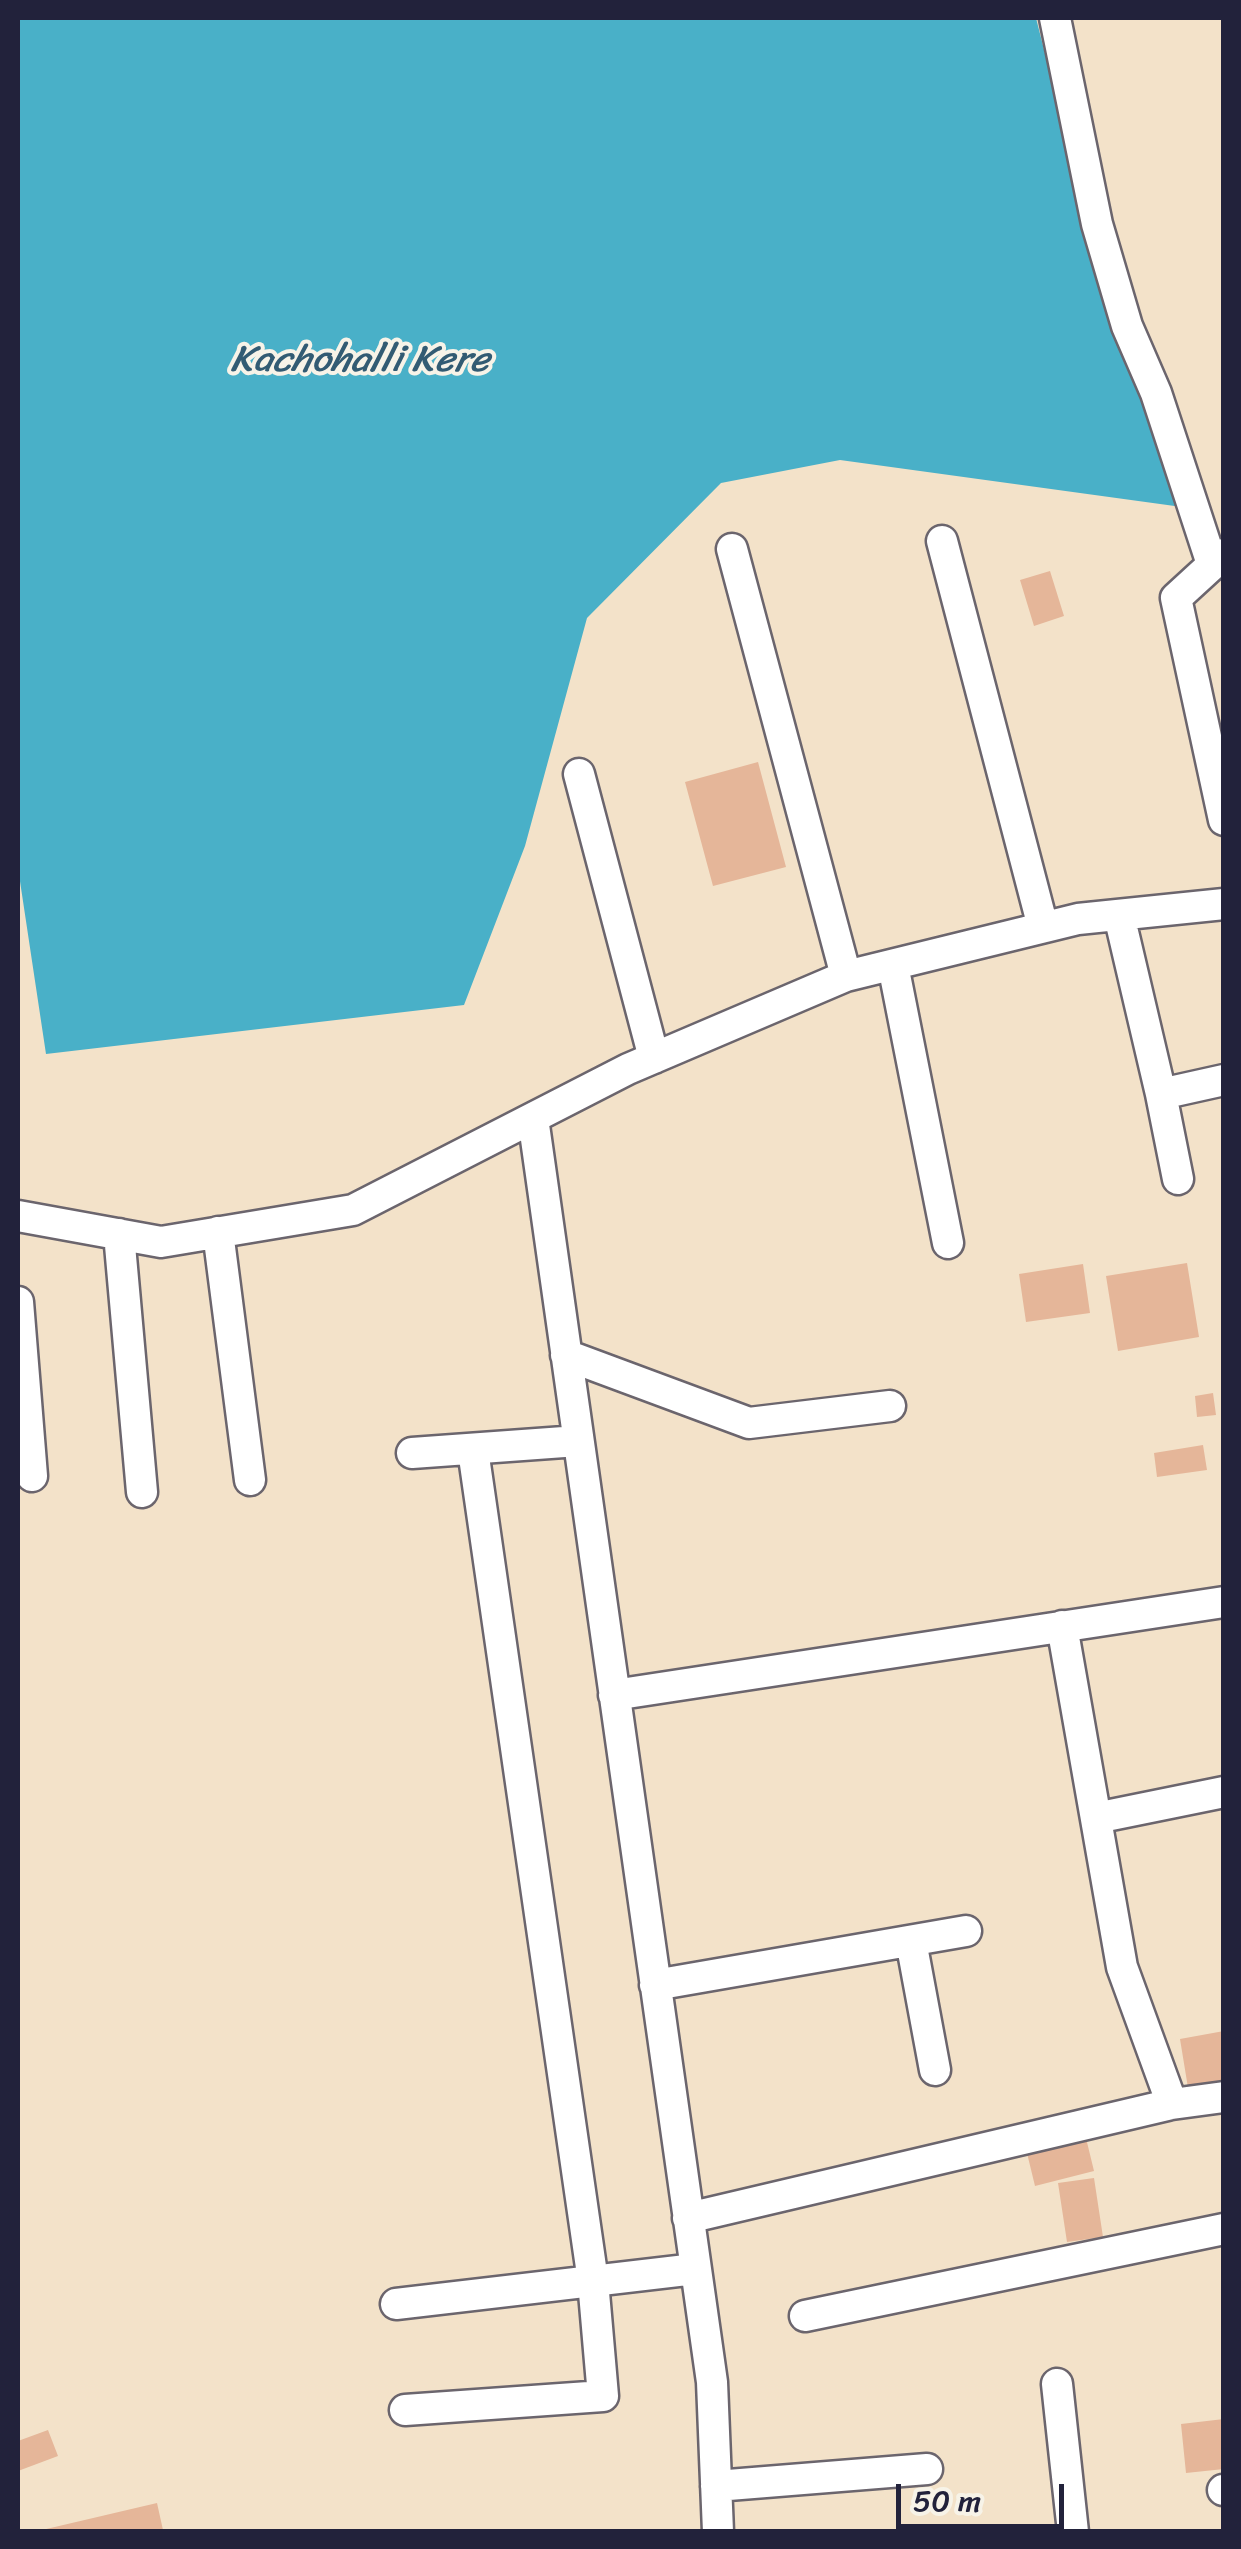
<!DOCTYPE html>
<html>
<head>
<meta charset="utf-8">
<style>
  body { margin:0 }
  #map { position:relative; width:1241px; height:2549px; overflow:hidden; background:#f3e2c9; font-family:Sriracha,sans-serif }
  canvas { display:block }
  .frame { position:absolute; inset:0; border:20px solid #22223b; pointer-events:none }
  .scale { position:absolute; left:896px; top:2484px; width:168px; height:45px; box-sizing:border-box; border:5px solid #22223b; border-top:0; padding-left:12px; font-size:30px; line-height:35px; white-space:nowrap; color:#22223b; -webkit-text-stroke:8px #f7f3e8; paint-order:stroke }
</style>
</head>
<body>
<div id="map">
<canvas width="1241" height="2549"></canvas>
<div class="frame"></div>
<div class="scale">50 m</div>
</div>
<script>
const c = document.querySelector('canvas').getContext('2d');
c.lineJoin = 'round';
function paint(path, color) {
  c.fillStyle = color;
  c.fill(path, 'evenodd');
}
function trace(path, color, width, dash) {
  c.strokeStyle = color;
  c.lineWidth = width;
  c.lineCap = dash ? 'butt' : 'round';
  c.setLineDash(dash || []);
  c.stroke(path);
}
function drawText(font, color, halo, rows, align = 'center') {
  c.font = font + ' Sriracha,sans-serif';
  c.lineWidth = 8;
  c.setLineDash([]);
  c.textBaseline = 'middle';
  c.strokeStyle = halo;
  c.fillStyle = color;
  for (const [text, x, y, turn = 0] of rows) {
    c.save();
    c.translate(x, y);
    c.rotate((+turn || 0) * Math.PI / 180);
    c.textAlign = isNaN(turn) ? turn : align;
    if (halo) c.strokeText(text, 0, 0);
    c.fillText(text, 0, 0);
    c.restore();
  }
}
paint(new Path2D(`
  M18,18H1036L1116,334L1211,511L840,460L721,483L587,618L525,846L464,1005L46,1054L18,868Z`), '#49b0c8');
paint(new Path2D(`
  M1050,571L1064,616L1034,626L1020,580Z
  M758,762L786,867L713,886L685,782Z
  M1187,1263L1199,1337L1118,1351L1106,1276Z
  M1083,1264L1090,1313L1026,1322L1019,1274Z
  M1213,1393L1216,1415L1197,1417L1195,1396Z
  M1203,1445L1207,1470L1157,1477L1154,1453Z
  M1224,2031V2088L1189,2094L1180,2039Z
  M1085,2134L1094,2171L1035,2186L1026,2149Z
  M1094,2178L1103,2237L1067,2242L1058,2183Z
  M1224,2419V2469L1186,2473L1181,2424Z
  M48,2430L58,2456L18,2471V2441Z
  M157,2503L163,2530L42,2532V2530Z`), '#e5b699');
const minor = new Path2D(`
  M1055,18L1097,224L1127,326L1156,393L1212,564
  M942,541L1043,927
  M732,549L846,976
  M1224,554L1176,598L1224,820
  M579,774L654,1058
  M1119,915L1161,1094
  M893,965L948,1243
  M533,1118L712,2382L718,2532
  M1178,1179L1161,1094L1224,1080
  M18,1216L161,1242L353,1210L628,1069L846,976L1078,919L1224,904
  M218,1232L250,1480
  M119,1234L142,1492
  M18,1302L32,1476
  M566,1355L749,1423L890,1406
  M412,1453L578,1441
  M1062,1626L1122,1967L1172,2104
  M614,1695L1224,1602
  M1096,1818L1224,1792
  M911,1941L935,2070
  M655,1985L966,1931
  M688,2218L1172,2104L1224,2097
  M396,2304L695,2269
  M805,2316L1224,2229
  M1057,2384L1073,2532
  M405,2410L603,2396L593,2281L473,1450
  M716,2486L927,2469
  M1223,2490H1224`);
trace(minor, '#6b656d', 35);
trace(minor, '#fff', 30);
drawText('italic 38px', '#325b73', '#f7f3e8', [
  ["Kachohalli Kere",360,361]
]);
</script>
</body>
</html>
